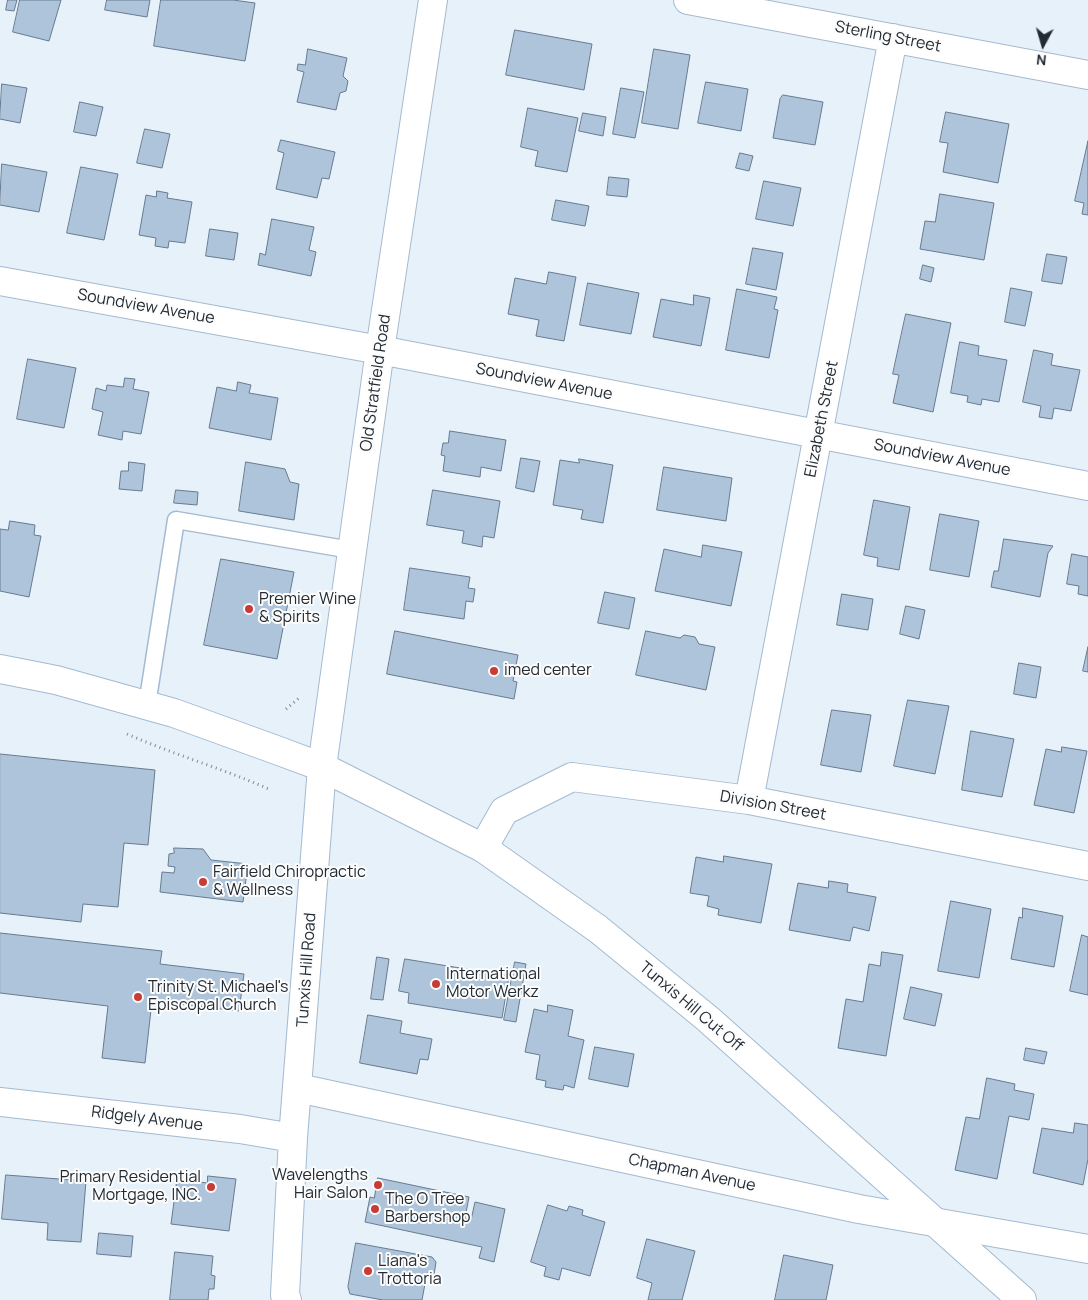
<!DOCTYPE html>
<html>
<head>
<meta charset="utf-8">
<style>
  body { margin:0 }
  #map { position:relative; width:1088px; height:1300px; overflow:hidden; background:#e7f1fa; font-family:Manrope,sans-serif }
  canvas { display:block }
  .north { position:absolute; left:1018px; top:20px; width:50px; height:50px; -webkit-text-stroke:4px #fcfcfc; paint-order:stroke; rotate:186deg; font-size:14px; font-weight:700; line-height:20px; text-align:center; color:#222b33 }
  .north::after { content:''; display:block; margin:auto; width:18px; height:22px; background:#222b33; clip-path:polygon(50% 0,100% 100%,50% 72%,0 100%) }
</style>
</head>
<body>
<div id="map">
<canvas width="1088" height="1300"></canvas>
<div class="north">N</div>
</div>
<script>
const c = document.querySelector('canvas').getContext('2d');
c.lineJoin = 'round';
function paint(path, color) {
  c.fillStyle = color;
  c.fill(path, 'evenodd');
}
function trace(path, color, width, dash) {
  c.strokeStyle = color;
  c.lineWidth = width;
  c.lineCap = dash ? 'butt' : 'round';
  c.setLineDash(dash || []);
  c.stroke(path);
}
function drawText(font, color, halo, rows, align = 'center') {
  c.font = font + ' Manrope,sans-serif';
  c.lineWidth = 4;
  c.setLineDash([]);
  c.textBaseline = 'middle';
  c.strokeStyle = halo;
  c.fillStyle = color;
  for (const [text, x, y, turn = 0] of rows) {
    c.save();
    c.translate(x, y);
    c.rotate((+turn || 0) * Math.PI / 180);
    c.textAlign = isNaN(turn) ? turn : align;
    if (halo) c.strokeText(text, 0, 0);
    c.fillText(text, 0, 0);
    c.restore();
  }
}
const building = new Path2D(`
  M8,0H17L14,11L6,10Z
  M20,0H61L49,41L13,32Z
  M107,0H150L147,17L105,10Z
  M161,0H233L255,3L245,61L154,46Z
  M515,30L592,44L584,90L506,75Z
  M308,49L347,58L343,76L348,81L346,91L340,93L336,110L297,102L304,72L297,70L298,64L305,65Z
  M654,49L690,55L678,129L642,123Z
  M706,82L748,89L741,131L698,123Z
  M2,84L27,88L20,123L0,119Z
  M621,88L644,92L635,138L613,134Z
  M783,95L823,102L815,145L773,138L780,99Z
  M80,102L103,107L96,136L74,132Z
  M528,108L578,118L567,172L535,166L538,151L521,147Z
  M946,112L1009,124L998,183L943,172L948,143L940,142Z
  M583,113L606,117L603,136L579,131Z
  M145,129L170,134L162,168L137,163Z
  M281,140L335,152L329,179L322,178L317,198L276,189L284,153L278,151Z
  M1088,141V215L1082,214L1084,203L1075,201Z
  M740,153L753,156L749,171L736,168Z
  M2,164L47,172L39,212L0,205Z
  M81,167L118,174L104,240L67,233Z
  M609,177L629,179L627,197L607,195Z
  M764,181L801,188L793,226L756,219Z
  M157,191L168,193L167,198L192,202L185,243L169,241L168,248L155,246L156,238L139,235L146,195L156,197Z
  M940,194L994,203L984,260L920,249L925,221L935,222Z
  M556,200L589,206L585,226L552,220Z
  M272,219L314,227L309,250L316,252L311,276L258,265L260,253L265,255Z
  M210,229L238,233L234,260L206,256Z
  M753,248L783,253L776,290L746,284Z
  M1047,254L1067,257L1062,284L1042,281Z
  M923,265L934,268L931,282L920,279Z
  M549,272L576,277L564,341L536,336L539,320L508,314L515,278L546,284Z
  M588,283L639,293L631,334L580,325Z
  M1011,288L1032,292L1025,326L1005,322Z
  M737,289L777,297L774,309L778,310L769,358L726,350Z
  M694,295L710,298L701,346L653,337L661,299L693,305Z
  M906,314L951,323L933,412L893,403L899,375L893,374Z
  M960,342L979,346L978,355L1007,360L999,402L982,399L981,405L967,402L968,396L951,393Z
  M1034,350L1053,354L1051,365L1080,370L1071,411L1054,408L1052,419L1039,417L1041,406L1023,402Z
  M28,359L76,368L64,428L17,419Z
  M125,378L135,379L133,389L149,392L141,434L123,431L122,440L98,435L103,412L92,409L96,388L106,391L107,385L123,387Z
  M238,382L251,385L249,393L278,398L271,440L209,428L217,387L236,391Z
  M450,431L506,440L501,471L481,467L480,477L443,471L445,456L441,455L443,443H448Z
  M521,458L540,461L534,492L516,488Z
  M579,459L613,465L603,523L581,519L583,510L553,505L560,460L579,463Z
  M129,462L145,464L142,491L119,489L121,471H128Z
  M246,462L285,469L290,482L299,484L294,520L239,511Z
  M664,467L732,478L726,521L657,510Z
  M176,490L198,492L197,505L174,503Z
  M433,490L500,501L494,538L483,536L482,547L462,543L464,531L427,525Z
  M874,500L910,507L899,570L877,566L878,558L864,555Z
  M940,514L979,521L969,577L930,570Z
  M10,521L35,525L34,535L41,536L29,597L0,591V529L8,530Z
  M1004,539L1053,546L1048,553L1040,597L991,587L994,571H998Z
  M703,545L742,552L731,606L655,591L664,549L701,557Z
  M1072,554L1088,557V596L1078,594L1079,586L1067,584Z
  M221,559L294,572L277,659L204,645Z
  M410,568L470,577L468,588L475,589L473,602L466,601L464,619L404,610Z
  M605,592L635,598L629,629L598,623Z
  M842,594L873,599L868,630L837,625Z
  M906,606L925,610L919,639L900,634Z
  M395,631L518,655L513,681L517,682L514,699L387,674Z
  M646,631L680,638L684,635L695,637L699,644L715,647L706,690L636,675Z
  M1088,647V672L1083,671Z
  M1019,663L1041,667L1036,698L1014,694Z
  M908,700L949,706L935,774L894,766Z
  M832,710L871,715L861,772L821,765Z
  M971,731L1014,739L1002,797L962,790Z
  M1062,747L1087,751L1074,813L1034,805L1046,749L1061,752Z
  M0,754L155,770L148,845L124,843L118,907L83,904L81,922L0,913Z
  M174,848L203,849L211,860L248,864L243,902L160,892L162,872L174,873L175,867L168,866L169,854L174,853Z
  M724,856L772,864L761,923L718,915L719,909L707,906L709,896L690,893L696,857L723,862Z
  M829,881L848,884L847,892L876,897L869,931L853,927L850,941L789,930L798,883L828,888Z
  M951,901L991,909L979,978L938,971Z
  M1023,908L1063,916L1054,967L1011,959L1019,917L1022,918Z
  M0,933L162,951L160,964L244,974L239,1011L152,1001L145,1063L102,1058L108,1006L0,993Z
  M1082,935L1088,937V995L1070,991Z
  M882,952L903,955L886,1056L838,1048L846,999L863,1002L869,964L880,966Z
  M377,957L389,959L383,1000L371,999Z
  M405,959L509,976L502,1018L408,1003L409,993L399,991Z
  M515,962L526,964L516,1022L504,1020Z
  M911,987L942,994L935,1026L904,1019Z
  M548,1005L573,1010L568,1036L584,1040L574,1088L564,1085L563,1090L545,1087L546,1081L536,1079L540,1055L525,1052L534,1009L547,1012Z
  M368,1015L402,1021L400,1033L432,1039L428,1060L420,1059L417,1074L360,1063Z
  M595,1047L634,1054L628,1087L589,1079Z
  M1026,1048L1047,1052L1044,1064L1024,1060Z
  M987,1078L1015,1084L1014,1090L1034,1094L1029,1120L1009,1116L997,1179L955,1170L966,1117L979,1119Z
  M1075,1123L1088,1125V1159L1083,1185L1033,1173L1042,1128L1073,1133Z
  M6,1175L86,1181L81,1242L47,1240L48,1223L2,1219Z
  M208,1176L236,1179L229,1231L171,1224L177,1179L207,1183Z
  M378,1178L469,1197L465,1218L471,1220L475,1202L505,1209L494,1262L479,1258L482,1247L365,1222L370,1197L374,1198Z
  M548,1205L567,1211L569,1206L583,1210L582,1215L605,1222L590,1276L562,1268L559,1280L544,1276L546,1267L531,1262Z
  M99,1233L133,1236L131,1257L97,1254Z
  M647,1239L695,1251L682,1300H648L652,1283L637,1278Z
  M356,1243L432,1257L436,1262L434,1275L427,1273L422,1300H383L350,1294L348,1287Z
  M175,1252L213,1256L211,1275L215,1276L214,1289H209L208,1300H170Z
  M784,1255L833,1265L826,1300H775Z`);
paint(building, '#adc4db');
trace(building, '#667b90', 1);
const lane = new Path2D(`
  M147,705L176,520L351,550`);
const street = new Path2D(`
  M688,0L1088,75
  M0,281L380,350L1088,486
  M749,800L893,38
  M483,848L504,811L572,777L749,800L1088,866
  M298,1088L859,1209L1088,1249
  M0,1102L240,1129L293,1138
  M287,1300L285,1295L293,1138L322,767L380,350L433,0`);
const secondary = new Path2D(`
  M0,669L56,680L174,713L279,751L322,767L483,848L598,929L708,1019L1022,1300`);
trace(lane, '#a3bad0', 19);
trace(street, '#a3bad0', 30);
trace(secondary, '#a3bad0', 30);
trace(new Path2D(`
  M286,709L299,698
  M127,734C175,755 224,769 271,790`), '#818a93', 3, [1, 4]);
trace(lane, '#fff', 16);
trace(street, '#fff', 28);
trace(secondary, '#fff', 28);
for (const [x, y, r, color] of [
  [249,609,5,"#c93b35"],
  [494,671,5,"#c93b35"],
  [203,882,5,"#c93b35"],
  [436,984,5,"#c93b35"],
  [138,997,5,"#c93b35"],
  [378,1185,5,"#c93b35"],
  [211,1187,5,"#c93b35"],
  [375,1209,5,"#c93b35"],
  [368,1271,5,"#c93b35"]
]) {
  const dot = new Path2D();
  dot.arc(x, y, r, 0, 2 * Math.PI);
  c.fillStyle = color;
  c.fill(dot);
  trace(dot, '#fcfcfc', 2);
}
drawText('16px', '#222b33', '#fcfcfc', [
  ["Sterling Street",888,37,11],
  ["Soundview Avenue",146,307,10],
  ["Soundview Avenue",544,382,11],
  ["Old Stratfield Road",376,383,-82],
  ["Elizabeth Street",822,419,-79],
  ["Soundview Avenue",942,458,11],
  ["Division Street",773,806,10],
  ["Tunxis Hill Road",307,970,-86],
  ["Tunxis Hill Cut Off",691,1007,40],
  ["Ridgely Avenue",147,1119,7],
  ["Chapman Avenue",692,1173,12]
]);
drawText('16px', '#222b33', '#fcfcfc', [
  ["Premier Wine",259,600],
  ["& Spirits",259,618],
  ["imed center",504,671],
  ["Fairfield Chiropractic",213,873],
  ["& Wellness",213,891],
  ["International",446,975],
  ["Motor Werkz",446,993],
  ["Trinity St. Michael's",148,988],
  ["Episcopal Church",148,1006],
  ["Wavelengths",368,1176,"right"],
  ["Hair Salon",368,1194,"right"],
  ["Primary Residential",201,1178,"right"],
  ["Mortgage, INC.",201,1196,"right"],
  ["The O Tree",385,1200],
  ["Barbershop",385,1218],
  ["Liana's",378,1262],
  ["Trottoria",378,1280]
], 'left');
</script>
</body>
</html>
